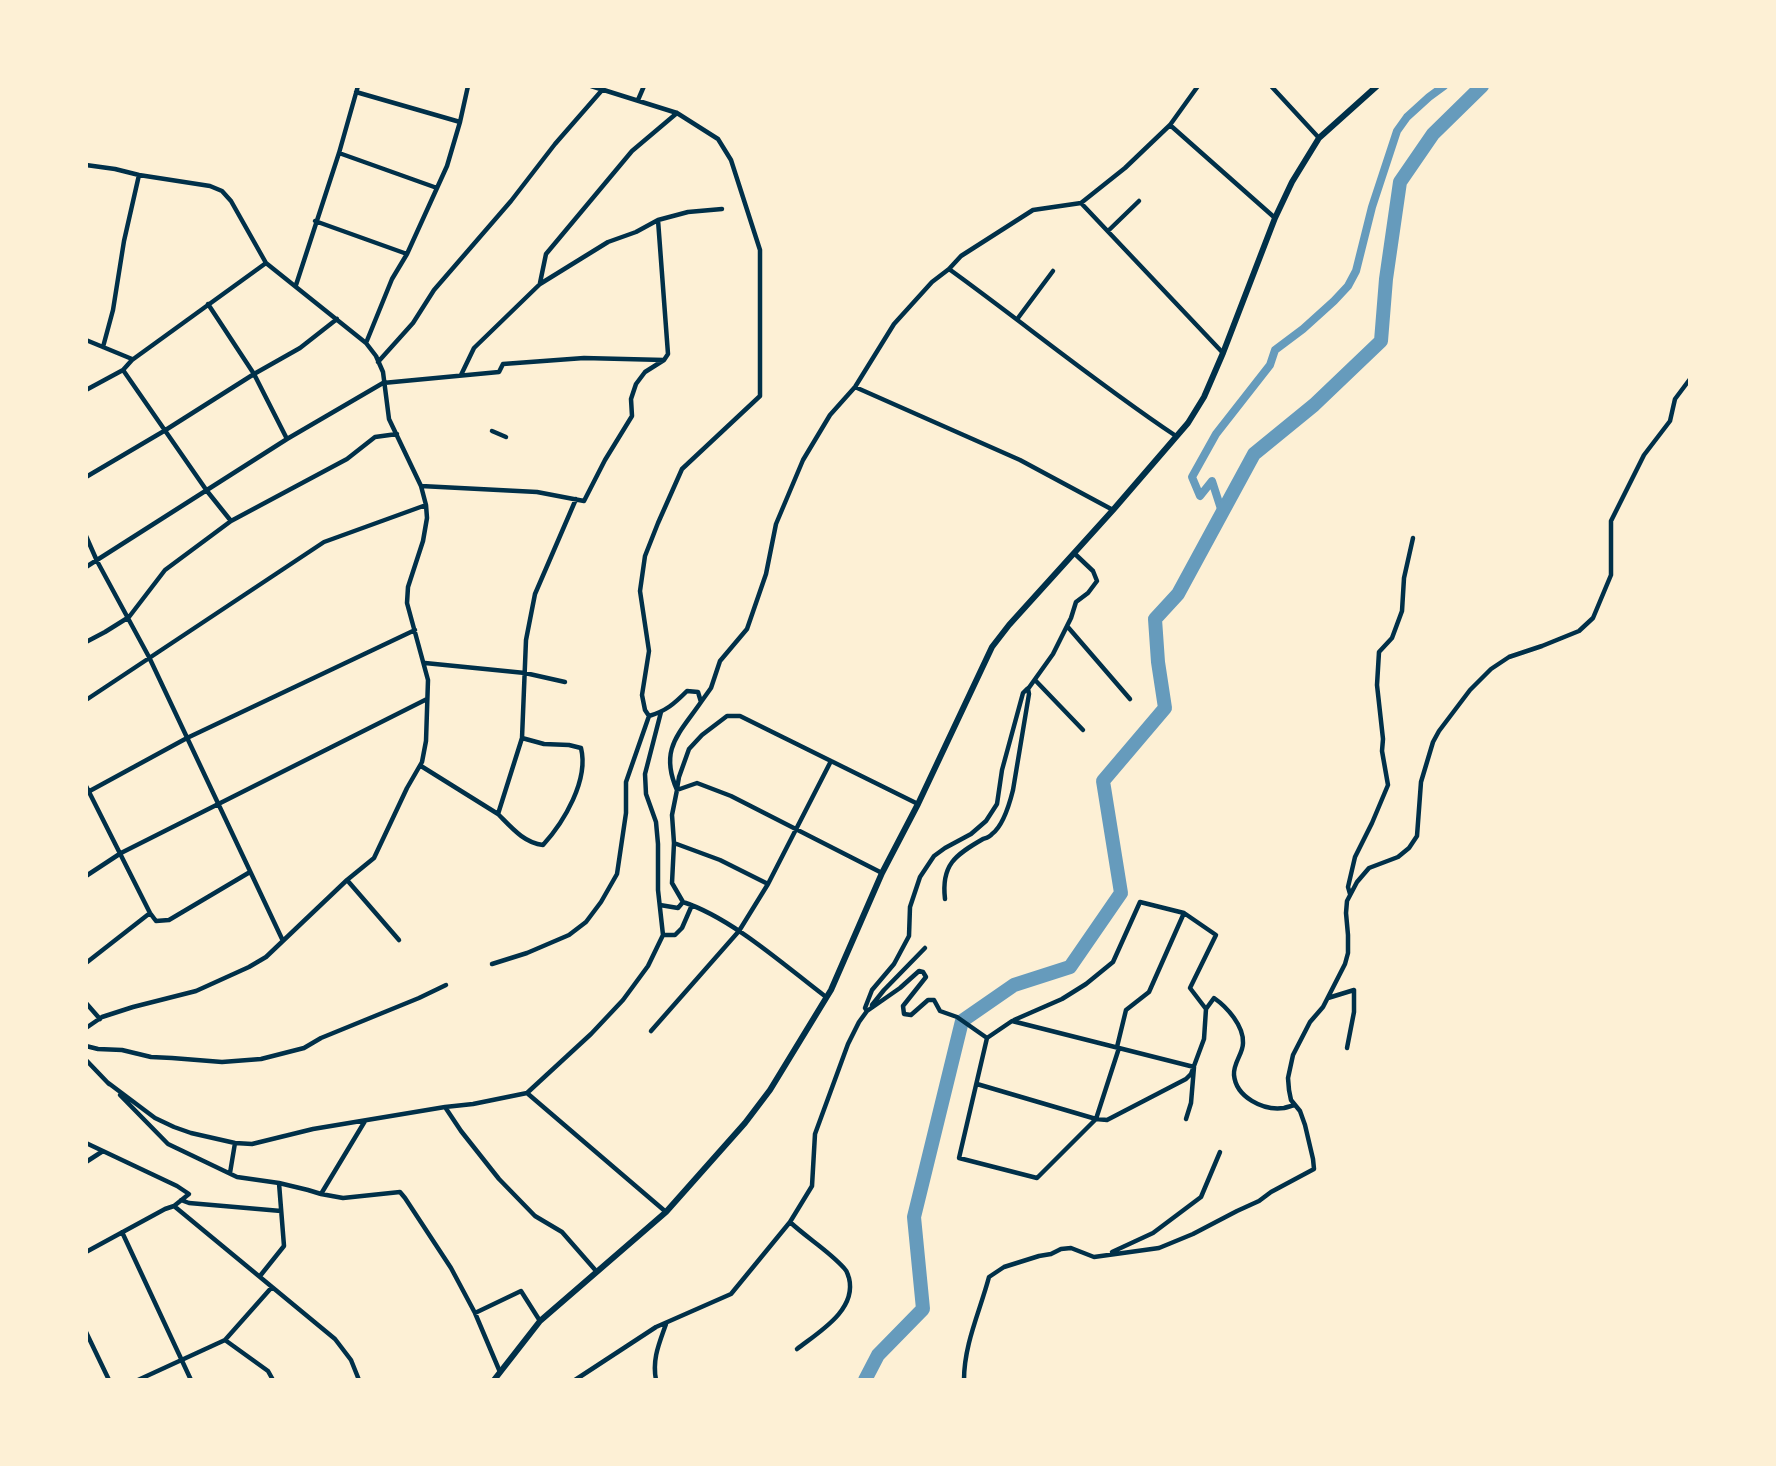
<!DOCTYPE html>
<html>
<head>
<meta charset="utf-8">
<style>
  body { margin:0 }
  #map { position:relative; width:1776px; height:1466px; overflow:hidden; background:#fdf0d5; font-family:Raleway,sans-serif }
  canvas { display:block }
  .frame { position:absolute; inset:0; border:88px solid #fdf0d5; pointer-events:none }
</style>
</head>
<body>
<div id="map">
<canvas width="1776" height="1466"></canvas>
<div class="frame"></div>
</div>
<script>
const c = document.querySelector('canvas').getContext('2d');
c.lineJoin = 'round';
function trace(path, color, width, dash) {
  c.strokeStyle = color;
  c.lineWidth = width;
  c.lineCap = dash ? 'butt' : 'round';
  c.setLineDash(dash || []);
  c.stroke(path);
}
trace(new Path2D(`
  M1222,512L1212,481L1200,496L1192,477L1216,434L1270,365L1275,350L1303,329L1334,301L1348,286L1356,271L1372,207L1397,131L1407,117L1429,97L1444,86`), '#669bbc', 8);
trace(new Path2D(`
  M865,1380L878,1355L923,1309L914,1217L962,1021L1014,985L1070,967L1121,893L1103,781L1165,708L1158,662L1155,619L1178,594L1254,454L1314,405L1381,341L1386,279L1400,182L1433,134L1482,86`), '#669bbc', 14);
trace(new Path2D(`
  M591,86L677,113L718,139L731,160L760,250V396L682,469L658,523L645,556L640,591L649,651L642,695L645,710L649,716C666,711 674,704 687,691L698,692L701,702C679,734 659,749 677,790
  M1271,86L1319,138
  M356,92L460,122
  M638,100L644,86
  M1170,125L1275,218
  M339,153L437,188
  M86,165L115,169L139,175L210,186L222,191L231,201L266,263L366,343L376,356L383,372L389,419L421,486L426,505L427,518L423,541L408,587L407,603L428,680L426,741L422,762L407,788L374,858L347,880L266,957L249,967L196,991L133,1007L102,1017L86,1028
  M1081,203L1223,353
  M315,221L407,254
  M1108,231L1139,201
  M949,269C1025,324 1098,384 1176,436
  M540,283L546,254L632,151L677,113
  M296,285L339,153L358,86
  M208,304L254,374L287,439
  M1018,318L1053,271
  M86,340L132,359
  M366,343L392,279L407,254L447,166L460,122L468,86
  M103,347L113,310L124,241L139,175
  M378,362L413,323L434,290L511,201L555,144L603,89
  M123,370L207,491L231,521
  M461,375L474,348L540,284L608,242L636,232L658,220L688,212L722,209
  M855,387L1020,460L1113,510
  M86,390L123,370L132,360L266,263
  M492,431L506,437
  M86,477L164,431L254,374L300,348L337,319
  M421,486L537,492L584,501L605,460L632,416L631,399L636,384L645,372L664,360L668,354L658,220
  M86,536L97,561L149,657L283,941
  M86,567L287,439L383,383L499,372L503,364L584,358L664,360
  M1067,626L1130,699
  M86,642L105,632L129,617L165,570L231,521L347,459L375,437L397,434
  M425,663L525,673L565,682
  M1035,680L1083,730
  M86,700L324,542L426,505
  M701,702L711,688L720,661L747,629L766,574L776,524L803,460L830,415L855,387L894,324L932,282L949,269L961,256L1033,210L1081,203L1125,168L1170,125L1198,86
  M522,738L544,744L569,745L581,748C589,780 564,822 543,845C524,843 511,827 498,814L522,738L526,640L535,594L576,499
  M421,766L498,814
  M86,786L150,913L156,921L169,920L250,872
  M677,789L679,777L689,749L702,735L727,716H740L918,804
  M86,793L187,738L415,630
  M674,843L720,860L768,884
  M86,876L121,853L427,699
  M347,880L399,940
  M1350,894L1348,887L1355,857L1372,823L1388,785L1382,751L1383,739L1377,685L1379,652L1392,638L1402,611L1404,578L1413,538
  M945,899C941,865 955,855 983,839C986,838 990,837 992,834C1003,826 1010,802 1013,790L1029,694L1028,689L1053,654L1071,618L1076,602L1088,593L1097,581L1093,571L1074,553
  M683,902L672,883L674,843L672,815L677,790L697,783L731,796L882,873
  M660,905L678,908L683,902C732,918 785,966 826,997
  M663,935H675L682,928L692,905
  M86,963L150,913
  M492,964L527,953L569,935L586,922L601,902L617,874L626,813V782L649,716
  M1328,998L1354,990V1012L1347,1048
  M86,1003L100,1019
  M872,1005L884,990L925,948
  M867,1011L865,1008L872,990L894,964L909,936L910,907L920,877L934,856L945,848L971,834L986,821L997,804L1002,770L1023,693L1027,689
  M1014,1020L1062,999L1086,984L1113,962L1140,902L1184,913
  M651,1031L739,931L768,884L831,761
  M86,1046L98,1049L122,1050L151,1057L172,1058L222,1062L261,1059L304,1048L321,1038L419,998L446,985
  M1117,1047L1126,1010L1149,992L1184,913L1216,935L1190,988L1206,1009
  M86,1060L109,1084
  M107,1082L155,1118L174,1127L191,1133L235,1143L252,1144L313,1129L445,1107L473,1104L527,1093L591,1034L623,1000L648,966L663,935L658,890V844L656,822L646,794L645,774L661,712
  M977,1084L1096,1119L1119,1048
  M527,1093L666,1212
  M120,1095L168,1144L237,1177L279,1183L308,1190L321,1194L365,1121
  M445,1107L461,1131L499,1179L535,1216L562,1232L597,1272
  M1186,1119L1191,1103L1194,1067L1012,1021L987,1038L959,1158L1037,1178L1096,1119L1107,1120L1186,1079L1191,1074L1204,1039L1206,1009L1214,998C1227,1007 1244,1026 1243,1043C1243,1054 1233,1063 1234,1075C1236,1097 1263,1111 1284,1108C1288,1107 1291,1106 1295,1105
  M86,1143L177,1186L189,1194L174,1206
  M86,1162L103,1151
  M230,1173L235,1143
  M321,1194L343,1198L400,1192L405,1198L451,1268L475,1313L521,1291L540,1321
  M181,1200L189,1203L281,1211
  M790,1222C807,1238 829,1251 844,1268C848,1272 847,1273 849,1278C857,1310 819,1332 797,1349
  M122,1232L191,1380
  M86,1252L165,1209L174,1206L335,1339L351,1360L359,1380
  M1112,1252L1153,1233L1201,1197L1220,1152
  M260,1276L284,1246L279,1183
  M475,1313L500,1372
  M86,1332L109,1380
  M225,1340L268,1371L273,1380
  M138,1380L225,1340L272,1287
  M575,1380L656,1327L731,1294L790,1222L812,1186L815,1134L848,1044L859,1022L867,1011L900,988L919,971L923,972L926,977L903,1006L904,1014L911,1015L928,1000H934L940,1011L957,1017L987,1038
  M656,1380C652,1359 659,1344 666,1324
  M964,1380C964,1344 980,1311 989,1277L1004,1267L1039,1256L1051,1254L1061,1249L1071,1248L1094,1257L1159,1248L1193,1234L1237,1211L1259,1201L1271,1192L1314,1169L1313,1159L1305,1125L1300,1111L1291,1100L1289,1090L1288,1078L1293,1055L1310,1022L1323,1007L1345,964L1348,953V935L1346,913L1347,901L1357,882L1369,868L1398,857L1409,848L1417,836L1421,782L1433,742L1439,731L1470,690L1491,669L1509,657L1542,646L1579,631L1593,618L1611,575V521L1644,455L1670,421L1675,399L1690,379`), '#003049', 4.5);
trace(new Path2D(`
  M494,1380L540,1321L666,1212L745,1123L770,1090L831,990L882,873L918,804L992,647L1009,625L1113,510L1188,423L1204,397L1223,353L1275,218L1292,182L1319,138L1377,86`), '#003049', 6);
</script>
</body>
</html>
